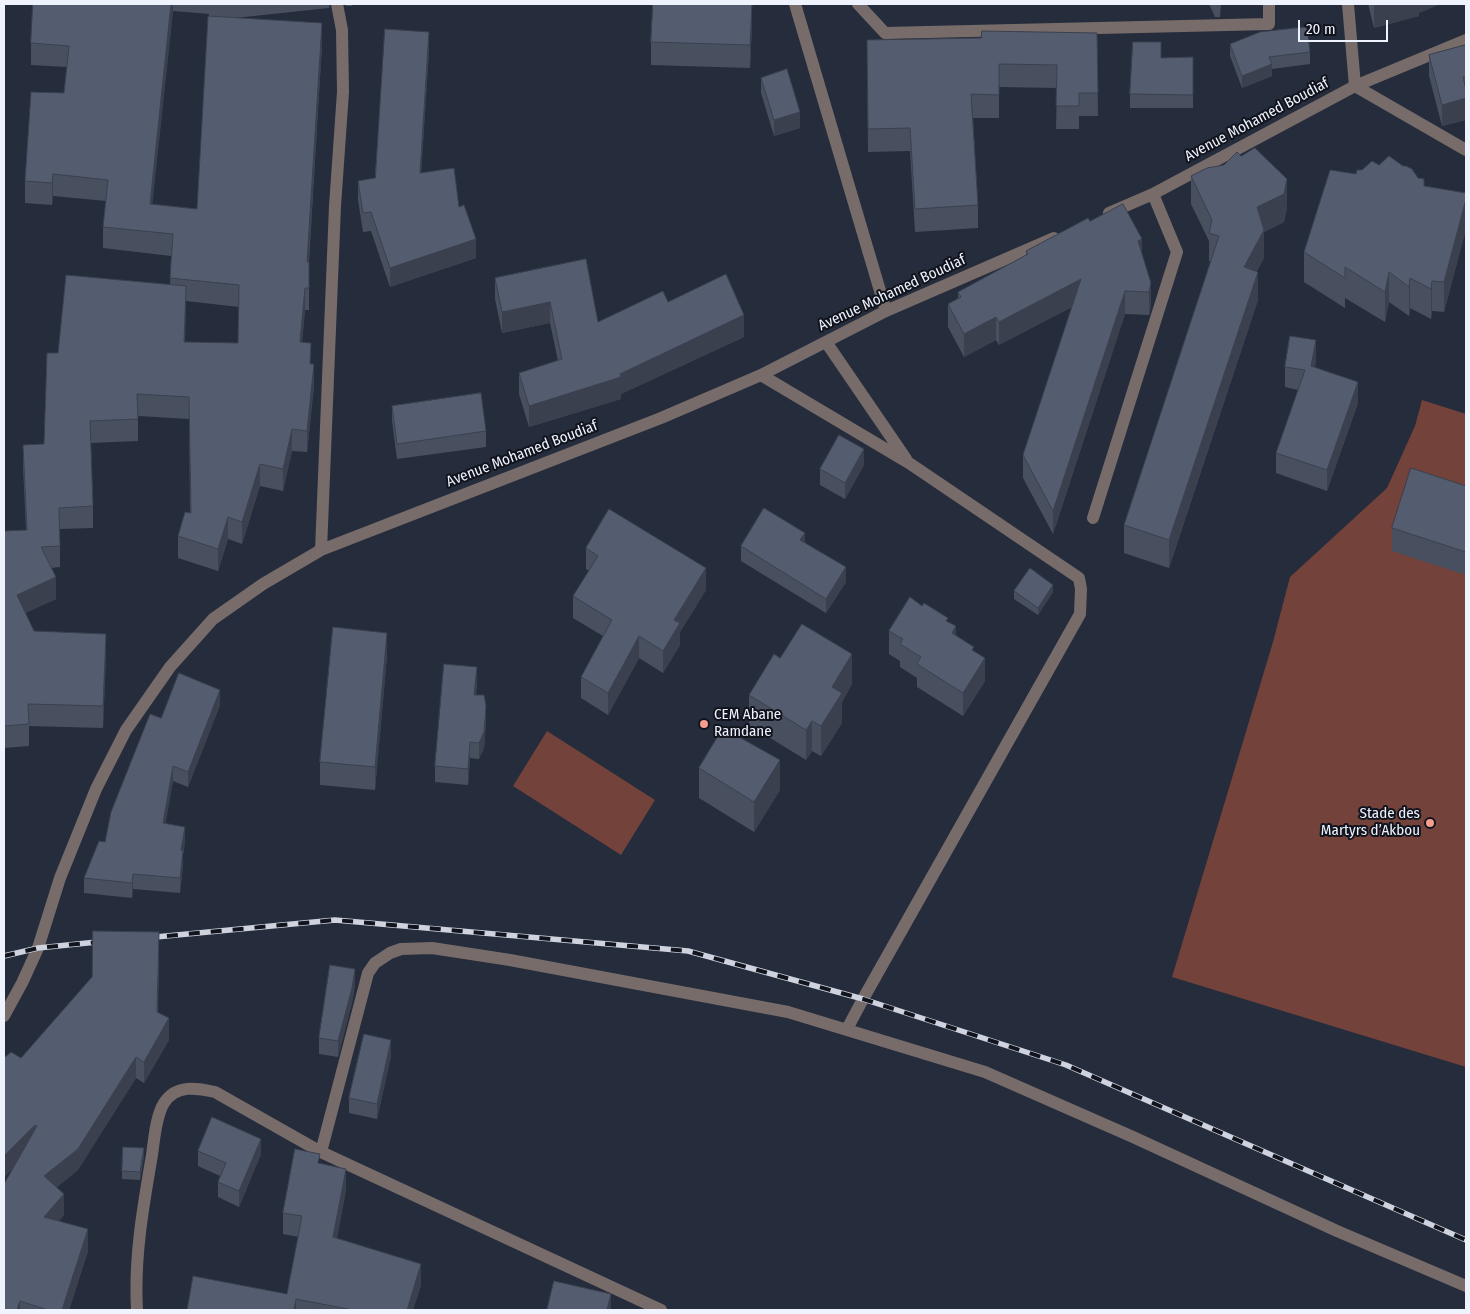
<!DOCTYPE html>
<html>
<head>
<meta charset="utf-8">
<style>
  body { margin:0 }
  #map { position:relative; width:1470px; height:1314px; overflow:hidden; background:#252c3c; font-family:"Fira Sans Condensed",sans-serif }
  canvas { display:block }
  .frame { position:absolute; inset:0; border:5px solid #eef3fe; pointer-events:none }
  .scale { position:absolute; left:1298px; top:20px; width:90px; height:22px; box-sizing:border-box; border:2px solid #eef3fe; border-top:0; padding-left:6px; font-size:15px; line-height:18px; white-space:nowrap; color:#eef3fe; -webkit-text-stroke:4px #11141c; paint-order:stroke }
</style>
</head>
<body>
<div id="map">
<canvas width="1470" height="1314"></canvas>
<div class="frame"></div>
<div class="scale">20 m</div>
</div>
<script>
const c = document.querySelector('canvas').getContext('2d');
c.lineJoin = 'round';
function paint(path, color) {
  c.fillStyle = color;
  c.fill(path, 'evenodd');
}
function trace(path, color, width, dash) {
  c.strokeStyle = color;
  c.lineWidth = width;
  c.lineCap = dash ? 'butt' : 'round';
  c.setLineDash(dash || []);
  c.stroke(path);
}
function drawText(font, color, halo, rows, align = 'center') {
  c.font = font + ' "Fira Sans Condensed",sans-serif';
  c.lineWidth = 4;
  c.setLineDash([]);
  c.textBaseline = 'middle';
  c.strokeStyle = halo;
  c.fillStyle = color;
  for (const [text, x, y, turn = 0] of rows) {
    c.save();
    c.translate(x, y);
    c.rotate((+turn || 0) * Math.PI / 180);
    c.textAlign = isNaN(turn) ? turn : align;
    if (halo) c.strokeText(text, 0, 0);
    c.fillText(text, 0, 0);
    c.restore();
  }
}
paint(new Path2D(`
  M1422,400L1466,414V1067L1172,977L1273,642L1290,577L1387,488L1415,426Z
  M547,731L655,800L621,855L513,786Z`), '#72423b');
trace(new Path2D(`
  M795,4L886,311
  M858,4L885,33L1269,24V4
  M1348,4L1355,86L1466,150
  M1109,213L1153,194L1355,86L1466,40
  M826,342L906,459
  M761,375L909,463L1079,578L1081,589L1080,614L863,999L847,1029
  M1093,518L1177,252L1153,194
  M321,550L335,206L343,92L342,30L337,4
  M4,1016L22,983L38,948L60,878L96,789L126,730L170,667L213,619L263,584L321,550L661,418L761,375L886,311L1054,238
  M321,1152L368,973L375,963L390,953L401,949L432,948L510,960L788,1012L985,1072L1133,1137L1337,1231L1466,1286
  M137,1310C134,1258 143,1207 152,1155C154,1141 156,1115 164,1103C176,1084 197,1088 215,1092L321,1152L661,1310`), '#776c6a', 12);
const rail = new Path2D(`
  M145,938L335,920L688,951L863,999L1066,1065L1466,1240
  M4,956L38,948L107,941`);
trace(rail, '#ced3df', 5.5);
trace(rail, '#11141c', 4, [11]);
paint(new Path2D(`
  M33,4H330L329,8L235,18L322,45L309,262V310H305L302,342L311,364L314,386L307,452L292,451L283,491L260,486L242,544L228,539L218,571L178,558V536L190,513L189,419L138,416V441L91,443L93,506V528L60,529V567L51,568L56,599L25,613L34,631L106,655L103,728L29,726V746L4,748V531L26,530L23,467V445L44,444L58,353L170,285L171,256L103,248V227L106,201L53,196L52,205L25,203V181L64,93L67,67L31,65V43ZM173,11L209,14L197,209L152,204ZM186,301L239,307L238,343L185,342Z
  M345,4H353L352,6H346Z
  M1209,4H1221L1220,17H1215Z
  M1368,4H1440L1419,13V16L1374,28Z
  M752,25L750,68L651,65V42Z
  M1465,30H1466V120L1442,126L1429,76V55L1465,45Z
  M1097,33L1098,116H1079V129H1056L1057,88L999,87V118H973L978,205V228L915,232L910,151L868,152L867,40L981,38Z
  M1230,44L1310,52V64L1272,69V76L1242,88L1230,56Z
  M429,51L421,172L459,207L476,258L390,287L371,231L363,232L358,200V181L375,178Z
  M1193,57V108H1130V94L1161,58Z
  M761,78L800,128L774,136L761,93Z
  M1191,176L1287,207L1284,222L1264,232V258L1257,271L1258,300L1169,568L1124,553V525L1211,262L1209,261V241L1191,204Z
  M1424,186L1466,193V229L1444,312L1432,311L1431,319L1410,308L1409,316L1389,302L1385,322L1345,298V308L1304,282V252Z
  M1090,221L1142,254L1151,306L1149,315L1125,314L1053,534L1023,478V455L1072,307L999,345L996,340L964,357L948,327V304L958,298V292L1026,255V251Z
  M495,278L598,322L668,302L744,337L621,394V399L529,427L519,394V373L558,361L550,323L502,333L495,299Z
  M1316,361L1315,367L1358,403L1327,491L1276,473V453L1298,390L1285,387V367Z
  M392,406L486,431V447L397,459L392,421Z
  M864,465L845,499L820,485V469Z
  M1466,486V575L1392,551V528Z
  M805,542L846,582L826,613L741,561V546Z
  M586,548L706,590L680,632V645L663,673L639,658L608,715L581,698V677L603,636L573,618V596L589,571L586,569Z
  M1014,591L1053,592L1038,615L1014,599Z
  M948,622L956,635L974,652L985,681L963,716L917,687V678L900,667V661L889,654V631Z
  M387,656L375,790L320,785V762Z
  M780,658L852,684L842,702V723L821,756L812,751L806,760L749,725V695Z
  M477,683L476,695L486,721L484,748L479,759L470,758L468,785L435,782V766Z
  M220,705L188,787L173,781L165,823L185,842L183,855V866L180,893L133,889L132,898L84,893V878L105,842L161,718Z
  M699,768L780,790L754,832L699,798Z
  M159,954L158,1012L169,1040L144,1083L136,1078L78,1170L57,1187L64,1215L59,1221L88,1251L69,1310H4L13,1168L4,1177L21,1058Z
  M355,985L352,1003L338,1057L319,1054V1038Z
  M391,1056L377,1119L349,1113V1098Z
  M198,1151L261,1154L239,1207L218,1197V1182L220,1176L198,1166Z
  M144,1156L140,1180L122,1179V1171Z
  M320,1164L346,1190L337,1238L421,1285L413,1310H187L287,1294L299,1237L283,1234V1213Z`), '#484f5f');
paint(new Path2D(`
  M171,4H173V11L150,226V204Z
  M752,4V25L750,68V45Z
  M1374,4H1440L1419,13V16L1374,28Z
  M322,23V45L307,284V262Z
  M429,32V51L420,192V173Z
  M1272,64V76L1242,88V76Z
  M1466,98V120L1442,126V105Z
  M800,112V128L774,136V120Z
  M53,174V196L52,205V183Z
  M1287,179V207L1284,222L1264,232V258L1244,295V267L1257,207Z
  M1466,199V229L1444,312V282Z
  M476,239V258L390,287V268Z
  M1142,239V262L1138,241Z
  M1258,272V300L1169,568V540Z
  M1389,272V302L1385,322V292Z
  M1410,278V308L1409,316V287Z
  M1081,279V302L999,345V322Z
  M1432,281V311L1431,319V289Z
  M1151,283V306L1149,315V292Z
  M186,286V308L184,363V342Z
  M305,288V310L300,364V342Z
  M1125,291V314L1053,534V511Z
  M550,302V323L502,333V312Z
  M744,315V337L621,394V399L529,427V406L620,374Z
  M996,317V340L964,357V334Z
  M1316,340V361L1311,387V366Z
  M314,364V386L307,452V431Z
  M1358,382V403L1327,491V470Z
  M292,429V451L283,491V469Z
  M864,449V465L845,499V483Z
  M260,464V486L242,544V522Z
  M228,517V539L218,571V549Z
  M805,533V547L800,540Z
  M846,567V582L826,613V599Z
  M706,568V590L680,632V645L663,673V651L674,620Z
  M56,577V599L17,617V595Z
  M1053,585V592L1038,615V608Z
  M956,626V650L952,633Z
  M387,633V656L375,790V767Z
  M106,634V655L103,728V706Z
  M639,636V658L608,715V693Z
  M852,654V684L842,702V723L821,756V726L832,687Z
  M985,658V681L963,716V693Z
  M477,667V683L474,710V695Z
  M220,690V705L188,787V772Z
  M486,706V721L484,748L479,759V743Z
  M812,721V751L806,760V730Z
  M470,742V758L468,785V769Z
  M780,760V790L754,832V802Z
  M173,766V781L163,838V823Z
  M185,827V842L183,855V866L180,893L181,850Z
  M133,874V889L132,898V883Z
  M355,969V985L352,1003L338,1057V1041Z
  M169,1018V1040L144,1083V1062Z
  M391,1040V1056L377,1119V1104Z
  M136,1057V1078L78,1170L44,1197V1176Z
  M35,1125V1146L4,1177V1156Z
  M261,1139V1154L239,1207V1191Z
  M144,1148V1156L140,1180V1172Z
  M346,1169V1190L333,1258V1237Z
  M64,1194V1215L44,1238V1217Z
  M88,1229V1251L69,1310H62Z
  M421,1264V1285L413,1310H407Z
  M611,1294V1310H607Z
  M296,1299V1310H294Z
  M20,1301V1310H17Z`), '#3b404e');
const building = new Path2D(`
  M33,4H171L150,204L197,209L208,16L322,23L307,262H309V288H305L300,342L311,343L310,364H314L307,431L292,429L283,469L260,464L242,522L228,517L218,549L178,536L185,512L191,513L189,397L137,394L138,419L90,421L93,506L59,508L60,546L41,547L56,577L17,595L34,631L106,634L103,706L28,704L29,724L4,726V531L27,530L23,445L44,444L47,353H58L66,275L186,286L184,342L238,343L239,285L170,278L173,234L103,227L108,180L53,174L52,183L25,181L31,92L64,93L69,46L31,43Z
  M653,4H752L750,45L651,42Z
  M1307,27L1310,52L1269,57L1272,64L1242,76L1230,44L1260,32Z
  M385,29L429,32L420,173L454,168L459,207L464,205L476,239L390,268L371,212L363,213L358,181L375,178Z
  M982,31L1097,33L1098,93H1079V106H1056L1057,65L999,64V95L971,94L978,205L915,209L910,128L868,129L867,40L981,38Z
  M1133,42H1161V58L1193,57V95L1130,94Z
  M1466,45V77H1463L1466,90V98L1442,105L1429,55Z
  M787,69L800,112L774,120L761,78Z
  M1255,148L1287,179L1284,194L1257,207L1264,230L1244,267L1258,272L1169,540L1124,525L1219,236L1209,233L1212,220L1191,176L1207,168L1224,165L1237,152L1241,156Z
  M1389,156L1403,166H1406L1412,169L1418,178L1424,179V186L1466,193V199L1444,282L1432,281L1431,289L1410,278L1409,287L1389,272L1385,292L1345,267V278L1304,252L1330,170L1356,174L1357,170H1362L1372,161L1379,165Z
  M1123,204L1142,239L1138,241L1151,283L1149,292L1125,291L1053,511L1023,455L1081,279L999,322L996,317L964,334L948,304L961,297L958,292L1028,254L1026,251L1088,218L1090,221Z
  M586,259L598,322L663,291L668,302L726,274L744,315L620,374L621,377L529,406L519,373L562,359L550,302L502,312L495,278Z
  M1290,336L1316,340L1311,366L1358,382L1327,470L1276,453L1305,370L1285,367Z
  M481,393L486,431L397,444L392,406Z
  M839,435L864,449L845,483L820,469Z
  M1411,468L1466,486V552L1392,528Z
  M764,508L805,533L800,540L846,567L826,599L741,546Z
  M609,509L706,568L674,620L680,623L663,651L639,636L608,693L581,677L612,620L573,596L598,556L586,548Z
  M1030,568L1053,585L1038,608L1014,591Z
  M910,597L922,606L924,603L948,618L946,621L956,626L952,633L974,647L972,650L985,658L963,693L917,664L921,657L900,644L903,639L889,631Z
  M802,624L852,654L832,687L842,693L821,726L812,721L806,730L749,695L774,654L780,658Z
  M333,627L387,633L375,767L320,762Z
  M444,664L477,667L474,695H484L486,706L484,732L479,743L470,742L468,769L435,766Z
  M179,673L220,690L188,772L173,766L163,823L185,827L181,850L183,851L180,878L133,874L132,883L84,878L99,841L105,842L111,812L150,714L161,718Z
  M723,728L780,760L754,802L699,768Z
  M93,931L159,932L157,1012L169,1018L144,1062L136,1057L78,1149L44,1176L64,1194L44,1217L88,1229L62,1310H48L20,1301L17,1310H4V1184L37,1126L35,1125L4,1156V1058L11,1052L21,1058L92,977Z
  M330,965L355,969L352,988L338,1041L319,1038Z
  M364,1034L391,1040L377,1104L349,1098Z
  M212,1117L261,1139L239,1191L218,1182L226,1163L198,1151Z
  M123,1147L144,1148L140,1172L122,1171Z
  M295,1149L320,1154L318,1163L346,1169L333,1237L421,1264L407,1310H352H353L296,1299L294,1310H187L193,1276L287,1294L302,1216L283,1213Z
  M554,1281L611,1294L607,1310H547Z`);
paint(building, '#545c6f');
trace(building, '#3b404e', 1);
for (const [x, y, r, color] of [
  [704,724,5,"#f59d8f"],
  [1430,823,5,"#f59d8f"]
]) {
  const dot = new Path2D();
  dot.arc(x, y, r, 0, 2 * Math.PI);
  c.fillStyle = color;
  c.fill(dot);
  trace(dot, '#11141c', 2);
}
drawText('15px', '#eef3fe', '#11141c', [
  ["Avenue Mohamed Boudiaf",1257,120,-28],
  ["Avenue Mohamed Boudiaf",892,293,-25],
  ["Avenue Mohamed Boudiaf",522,454,-21]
]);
drawText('15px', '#eef3fe', '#11141c', [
  ["CEM Abane",714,715],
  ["Ramdane",714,732],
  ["Stade des",1420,814,"right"],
  ["Martyrs d’Akbou",1420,831,"right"]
], 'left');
</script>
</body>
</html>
